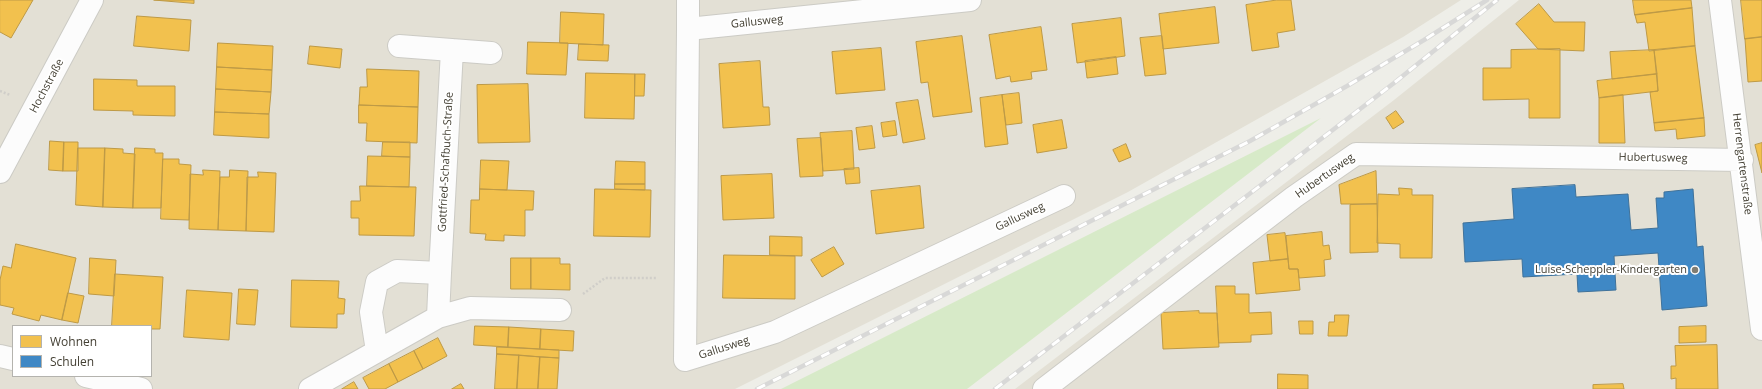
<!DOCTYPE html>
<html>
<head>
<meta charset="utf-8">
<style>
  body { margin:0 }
  #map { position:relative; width:1762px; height:389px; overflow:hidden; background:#eeeee8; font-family:"Open Sans",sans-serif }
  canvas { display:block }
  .legend { position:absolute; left:12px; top:325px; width:140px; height:52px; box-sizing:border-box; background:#fff; border:1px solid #b4b3ae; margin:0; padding:5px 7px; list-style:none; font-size:12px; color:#444034 }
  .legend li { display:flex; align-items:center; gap:8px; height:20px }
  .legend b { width:20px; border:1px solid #b4b3ae }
</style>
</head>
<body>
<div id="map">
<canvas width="1762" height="389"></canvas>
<ul class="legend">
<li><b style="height:11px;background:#f2c14e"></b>Wohnen</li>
<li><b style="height:11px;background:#3f88c5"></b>Schulen</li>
</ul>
</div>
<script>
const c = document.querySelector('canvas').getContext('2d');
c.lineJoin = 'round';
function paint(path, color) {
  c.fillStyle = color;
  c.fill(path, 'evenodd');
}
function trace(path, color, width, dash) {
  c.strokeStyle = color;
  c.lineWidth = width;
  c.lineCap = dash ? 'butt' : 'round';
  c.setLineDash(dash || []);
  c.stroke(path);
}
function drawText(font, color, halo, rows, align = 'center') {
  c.font = font + ' "Open Sans",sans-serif';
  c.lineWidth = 4;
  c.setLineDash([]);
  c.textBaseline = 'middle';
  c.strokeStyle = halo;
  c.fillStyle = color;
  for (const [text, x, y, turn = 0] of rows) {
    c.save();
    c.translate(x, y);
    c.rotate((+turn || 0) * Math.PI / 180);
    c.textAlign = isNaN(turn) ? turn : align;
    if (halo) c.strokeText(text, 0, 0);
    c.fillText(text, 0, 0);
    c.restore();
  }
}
paint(new Path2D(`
  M0,0H1461L1403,37L1128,192L735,389H0ZM13,326H151V376H13Z
  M1519,0H1762V389H1015L1394,100Z`), '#e3e0d5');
paint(new Path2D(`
  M1321,118L967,389H781Z`), '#d7eac8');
const homes = new Path2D(`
  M0,0H33L11,38L0,32Z
  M154,0H194V3Z
  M1277,0H1291L1295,30L1277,33L1279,47L1252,51L1246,5Z
  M1633,0H1691L1692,8L1635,15Z
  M1741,0H1762V37L1745,39Z
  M1539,4L1554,22H1585L1584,51L1538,49L1516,24Z
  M1215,7L1219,43L1163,49L1159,14Z
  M1692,8L1695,46L1649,51L1645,22L1637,23L1635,15Z
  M561,12L604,14L603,45L560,43Z
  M137,16L191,20L189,51L134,46Z
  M1121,18L1125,56L1077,63L1072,24Z
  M1041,27L1047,70L1031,72L1032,79L1011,82L1010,76L996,79L989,35Z
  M962,36L972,112L933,117L928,82L921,83L916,42Z
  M1162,36L1166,74L1145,76L1140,38Z
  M1762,37V81L1748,82L1745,39Z
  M528,42L568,43L566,75L527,74Z
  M218,43L273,46L272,70L217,67Z
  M579,44L609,45L608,61L578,60Z
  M310,46L342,49L340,68L308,64Z
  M1695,46L1704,118L1654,123L1650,92L1658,91L1654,50Z
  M881,48L885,90L836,94L832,52Z
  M1560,49V118H1529V99L1483,100V68H1511V50Z
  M1654,50L1657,74L1612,79L1610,52Z
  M1116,57L1118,74L1087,78L1085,61Z
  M760,61L763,107H769L770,125L723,128L719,64Z
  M217,67L272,70L271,92L216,89Z
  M367,69L419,71L418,107L359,105L360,87H367Z
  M586,73L635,74L634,119L585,118Z
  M635,74H645L644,96H635Z
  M1657,74L1658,91L1599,98L1597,81Z
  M94,79L137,80V86H175V116L133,115V111L94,110Z
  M528,84L530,142L478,143L477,85Z
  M216,89L271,92L269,114L215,112Z
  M1019,93L1022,123L1006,125L1002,95Z
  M1002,95L1008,144L985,147L980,98Z
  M1623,95L1625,143H1599V98Z
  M918,100L925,139L903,143L896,103Z
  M359,105L418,107L417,143L366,141L367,123H359Z
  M1396,111L1404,122L1393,129L1386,118Z
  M215,112L269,114V138L214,135Z
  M1704,118L1705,136L1677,139L1676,129L1655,131L1654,123Z
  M1062,120L1067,148L1037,153L1033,125Z
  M895,121L897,135L883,137L881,123Z
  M872,126L875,148L859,150L856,128Z
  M852,131L854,169L823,171L820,133Z
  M821,138L823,176L800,177L797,139Z
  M50,141L64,142L63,171L49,170Z
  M64,142H78V171H63Z
  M383,142H410V157L382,156Z
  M1762,143V173L1755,145Z
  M1126,144L1131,157L1119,162L1113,150Z
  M78,148H105L103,207L76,205Z
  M105,148L123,149V153L135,154L133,208L103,207Z
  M135,148L155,149V153H163L161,208H133Z
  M368,156L410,157L409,187L367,186Z
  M163,159H179V164L191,165L189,220L161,219Z
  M481,160L509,161L507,190L480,189Z
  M616,161L645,162V184H615Z
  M859,168L860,183L846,184L844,169Z
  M203,170L220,171L218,230L189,229L190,174L203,175Z
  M230,170L248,171L246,231L218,230L220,177H229Z
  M1376,171L1377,204H1341L1339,185Z
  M258,172L276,173L274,232L246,231L247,177H258Z
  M772,174L774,218L723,220L721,176Z
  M615,184H645V190L615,189Z
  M360,186L416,187L414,236L359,235V218H351V201H360Z
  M920,186L924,228L876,234L871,191Z
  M1399,188L1412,189V195H1433L1432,258H1400V244L1377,243L1378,194L1399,195Z
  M480,189L534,191L533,210H525V236L504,235V241L485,240L486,234L470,233L471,200H479Z
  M595,189L651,190L650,237L594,236Z
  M1377,204L1378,252L1350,253V205Z
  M1322,232L1323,246L1329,245L1331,259L1324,260L1325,276L1299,278L1298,269H1289L1286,236Z
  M1285,233L1288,259L1270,261L1267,235Z
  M770,236L802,237V256L770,255Z
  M16,244L76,258L62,320L41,315L39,321L12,314L14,308L0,305V280L3,266L11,268Z
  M834,247L844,264L822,277L811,260Z
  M724,255L795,256V299L723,298Z
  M90,258L116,260L114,296L89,294Z
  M511,258H531V289H511Z
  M531,258H560V264H570V290L531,289Z
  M1288,259L1289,269H1298L1300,290L1256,294L1253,263Z
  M115,274L163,277L160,329H151V326H112Z
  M292,280L339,281L338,298L345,299L344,314H337V328L291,327Z
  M1216,286H1235V294H1249V313L1271,312L1272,334L1251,335V342L1219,343Z
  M239,289L258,290L255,325L237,324Z
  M187,290L232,293L229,340L184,337Z
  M68,293L84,296L78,323L62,320Z
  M1199,311V313H1217L1219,347L1163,349L1161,313Z
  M1335,315H1349L1347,336H1328L1329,322H1334Z
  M1299,321H1313V334H1300Z
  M475,326L509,327L508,347L474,345Z
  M1706,326V342L1679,343V327Z
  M509,327L541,329L540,349L508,347Z
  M541,329L574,331L573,351L540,349Z
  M438,338L447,356L423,369L414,351Z
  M1717,345L1718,389H1676V378L1671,379V366H1676L1675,346Z
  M497,347L559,350V358L497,354Z
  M414,351L423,369L398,382L389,364Z
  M497,354L519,355L517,389H495Z
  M519,355L540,357L538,389H517Z
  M540,357L559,358L557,389H538Z
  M389,364L398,382L385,389H369L363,378Z
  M1278,374L1308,375V389H1278Z
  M354,382L358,389H342Z
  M461,384L464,389H452Z
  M1623,384L1624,389H1593V385Z`);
paint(homes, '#f2c14e');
trace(homes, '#be9a46', 1);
const schools = new Path2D(`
  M1575,185L1576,197L1628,194L1631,230L1658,228L1656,198H1664V192L1693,189L1697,247L1703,246L1707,306L1662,310L1658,253L1614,256L1616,290L1578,292L1577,274L1523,277L1522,259L1465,262L1463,223L1514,219L1512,189Z`);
paint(schools, '#3f88c5');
trace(schools, '#40729a', 1);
const minor = new Path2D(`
  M688,0V29L970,0
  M1720,0L1762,329
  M688,29L685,360L775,332L1064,196
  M399,46L491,53
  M0,172L92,0
  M440,273L452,50
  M377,351L371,312L377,282L397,271L440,273L438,317
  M0,356L13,359
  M86,376L141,389
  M310,389L438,317L470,308L560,310
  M1044,389L1294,197L1356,154L1742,160`);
trace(minor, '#cccbc5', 24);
trace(new Path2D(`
  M0,91L10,95
  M583,294L605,278H657`), '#d0cec9', 2.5, [2, 2]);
trace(minor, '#fcfcfc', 22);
const rail = new Path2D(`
  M757,389L1250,141L1347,86L1424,40L1487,0
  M995,389L1394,83L1497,0`);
trace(rail, '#d8d8d7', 4.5);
trace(rail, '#fff', 3, [9]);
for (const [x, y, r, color] of [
  [1695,270,4,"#807d73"]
]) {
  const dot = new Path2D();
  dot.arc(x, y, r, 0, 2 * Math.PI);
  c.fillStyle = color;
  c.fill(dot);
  trace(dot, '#fff', 1.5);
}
drawText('11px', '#444034', '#fff', [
  ["Gallusweg",757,22,-6],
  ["Hochstraße",47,86,-62],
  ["Hubertusweg",1653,158,1],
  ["Gottfried-Schafbuch-Straße",446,162,-87],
  ["Herrengartenstraße",1742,164,83],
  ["Hubertusweg",1325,176,-35],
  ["Gallusweg",1020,217,-25],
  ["Gallusweg",724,348,-18]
]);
drawText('11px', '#444034', '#fff', [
  ["Luise-Scheppler-Kindergarten",1687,270]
], 'right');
</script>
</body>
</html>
